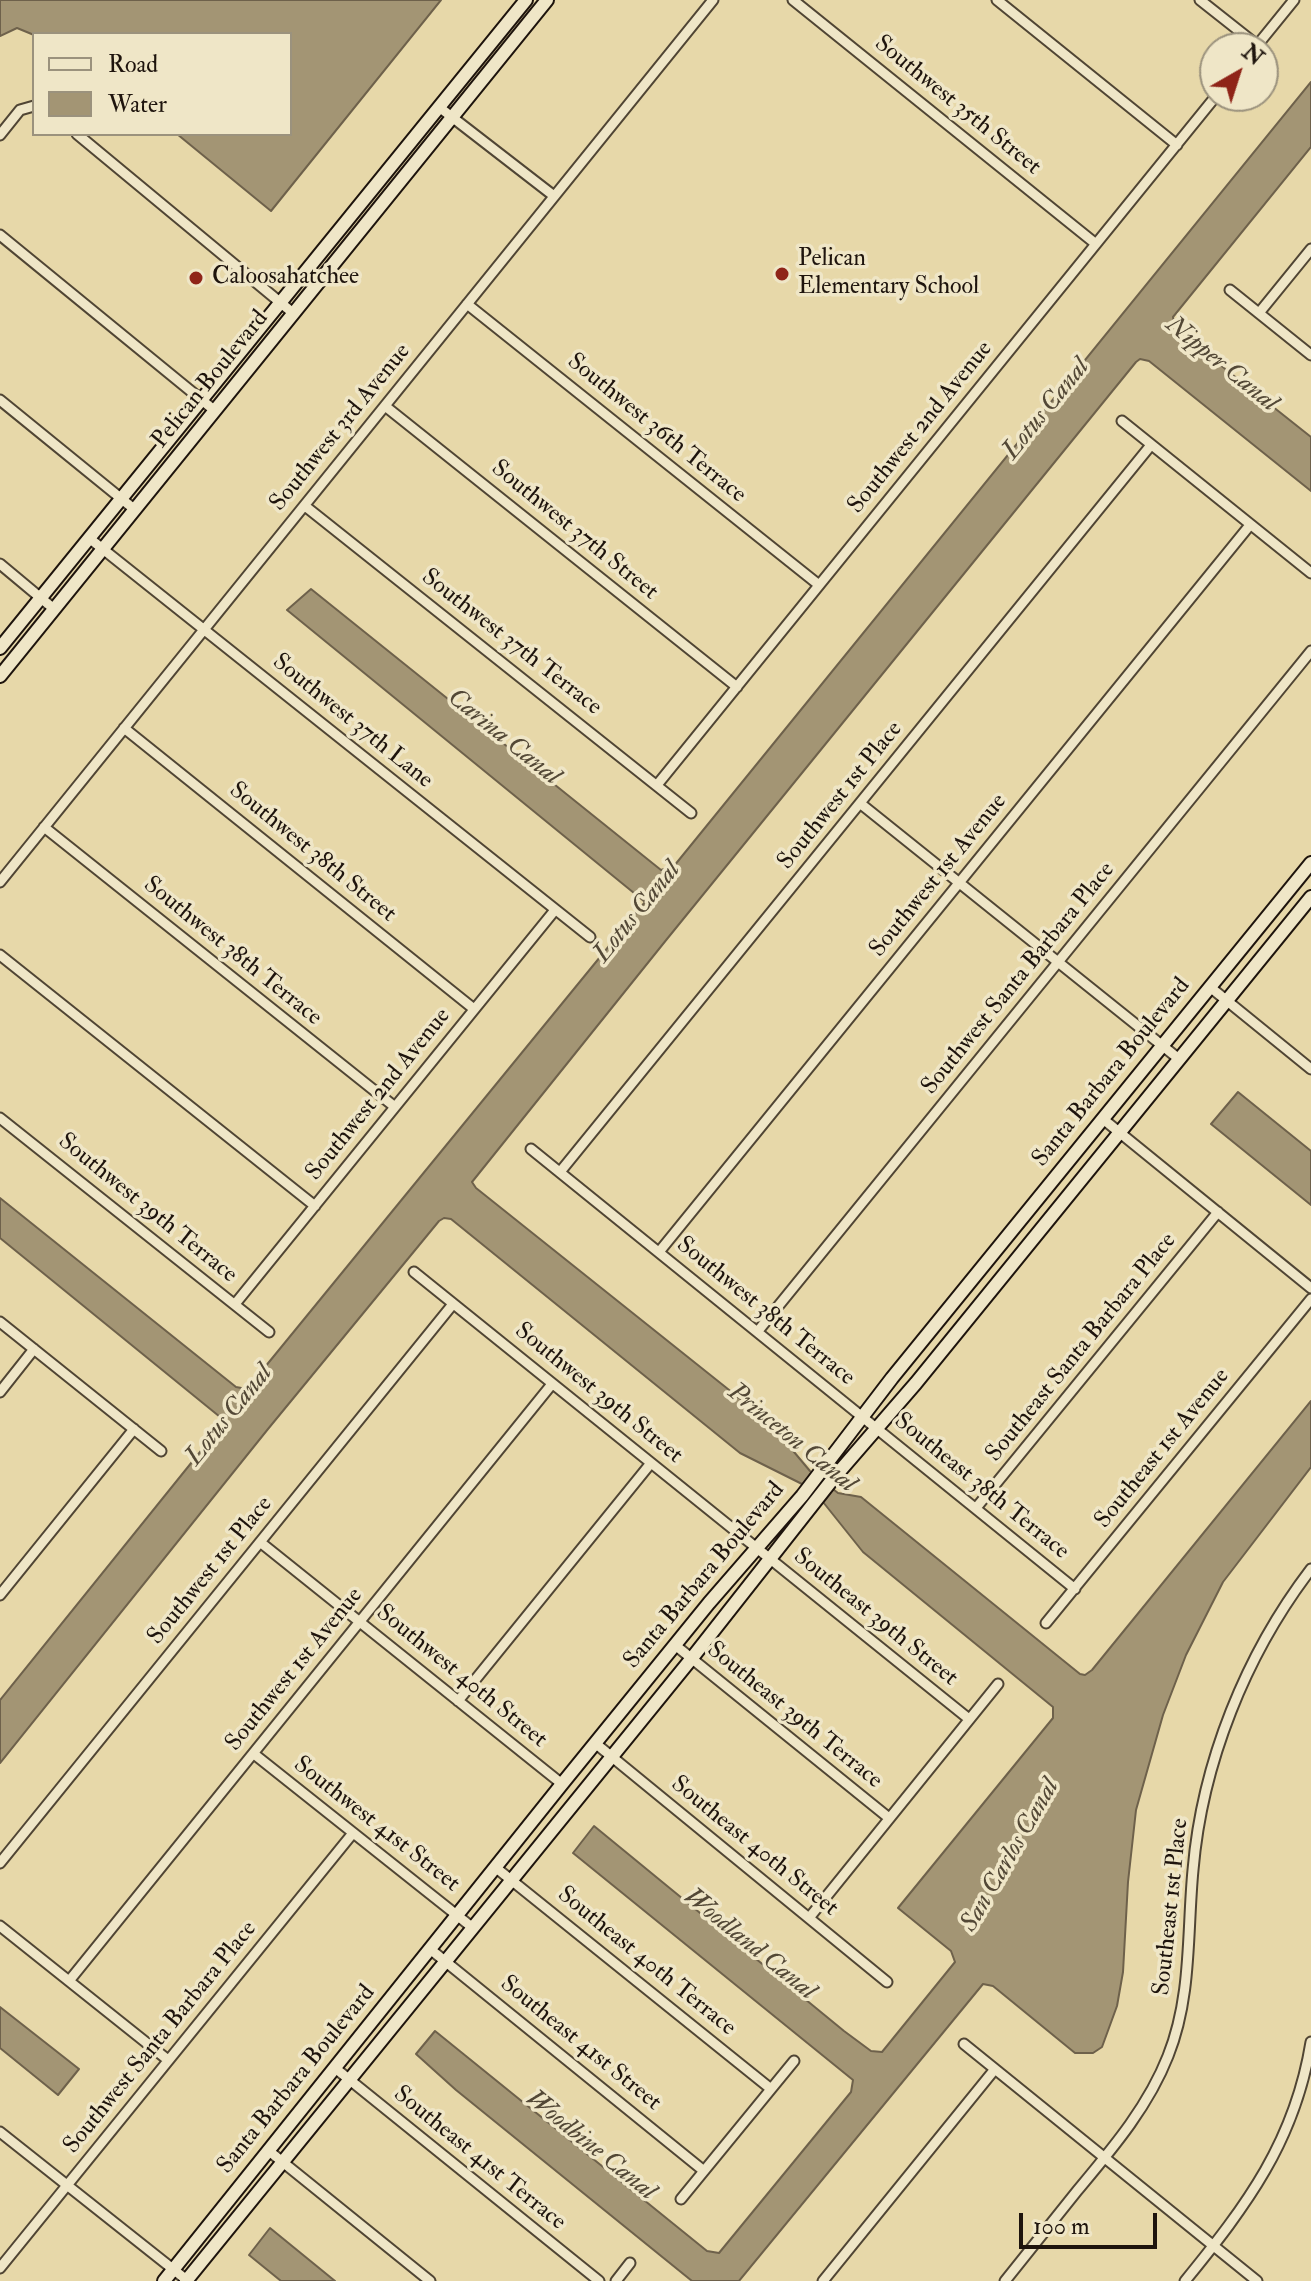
<!DOCTYPE html>
<html>
<head>
<meta charset="utf-8">
<style>
  body { margin:0 }
  #map { position:relative; width:1311px; height:2281px; overflow:hidden; background:#e7d8a9; font-family:"IM FELL Double Pica",serif }
  canvas { display:block }
  .legend { position:absolute; left:32px; top:32px; width:260px; height:104px; box-sizing:border-box; background:#efe6c7; border:2px solid #9b927d; margin:0; padding:10px 14px; list-style:none; font-size:24px; color:#1e140d }
  .legend li { display:flex; align-items:center; gap:16px; height:40px }
  .legend b { width:40px; border:2px solid #9b927d }
  .north { position:absolute; left:1199px; top:32px; width:80px; height:80px; box-sizing:border-box; background:#efe6c7; border:2px solid #9b927d; border-radius:50%; rotate:39deg; font-size:22px; font-weight:700; line-height:32px; text-align:center; color:#1e140d }
  .north::after { content:''; display:block; margin:auto; width:28px; height:36px; background:#8f2418; clip-path:polygon(50% 0,100% 100%,50% 72%,0 100%) }
  .scale { position:absolute; left:1019px; top:2213px; width:138px; height:36px; box-sizing:border-box; border:4px solid #1e140d; border-top:0; padding-left:10px; font-size:24px; line-height:28px; white-space:nowrap; color:#1e140d; -webkit-text-stroke:6px #efe6c7; paint-order:stroke }
</style>
</head>
<body>
<div id="map">
<canvas width="1311" height="2281"></canvas>
<ul class="legend">
<li><b style="height:10px;background:#efe6c7"></b>Road</li>
<li><b style="height:22px;background:#a39574"></b>Water</li>
</ul>
<div class="north">N</div>
<div class="scale">100 m</div>
</div>
<script>
const c = document.querySelector('canvas').getContext('2d');
c.lineJoin = 'round';
function paint(path, color) {
  c.fillStyle = color;
  c.fill(path, 'evenodd');
}
function trace(path, color, width, dash) {
  c.strokeStyle = color;
  c.lineWidth = width;
  c.lineCap = dash ? 'butt' : 'round';
  c.setLineDash(dash || []);
  c.stroke(path);
}
function drawText(font, color, halo, rows, align = 'center') {
  c.font = font + ' "IM FELL Double Pica",serif';
  c.lineWidth = 7;
  c.setLineDash([]);
  c.textBaseline = 'middle';
  c.strokeStyle = halo;
  c.fillStyle = color;
  for (const [text, x, y, turn = 0] of rows) {
    c.save();
    c.translate(x, y);
    c.rotate((+turn || 0) * Math.PI / 180);
    c.textAlign = isNaN(turn) ? turn : align;
    if (halo) c.strokeText(text, 0, 0);
    c.fillText(text, 0, 0);
    c.restore();
  }
}
const water = new Path2D(`
  M0,0H441L271,211L177,134H290V34L34,35L17,28L0,36Z
  M1311,82V147L1173,317L1175,329L1311,437V491L1149,361L1140,359L1136,362L667,939L472,1182L476,1188L768,1421L810,1471L838,1493L861,1497L1080,1674L1085,1675L1092,1670L1311,1401V1467L1223,1582L1186,1655L1163,1715L1136,1810L1128,1882L1123,1972L1117,2006L1102,2047L1093,2053H1075L993,1986L983,1984L739,2281H692L456,2090L416,2054L435,2031L707,2251L719,2253L851,2092L853,2080L573,1853L594,1826L844,2031L871,2051L882,2052L955,1962L951,1951L898,1908L1053,1718V1707L863,1552L823,1502L802,1484L740,1453L451,1219L444,1218L439,1221L268,1429L0,1763V1700L225,1421L0,1238V1198L236,1387L247,1389L645,902L287,610L311,589L661,870L674,866Z
  M1238,1092L1311,1151V1205L1211,1124Z
  M0,2007L79,2069L58,2095L0,2048Z
  M270,2228L335,2281H281L249,2255Z`);
paint(water, '#a39574');
trace(water, '#6e614b', 2);
const street = new Path2D(`
  M793,0L1096,244
  M997,0L1177,145
  M1200,0L1257,45
  M1255,48L1294,0
  M439,107L554,196
  M77,134L293,313
  M0,135L20,110L34,106
  M0,235L214,410
  M1230,290L1311,355
  M467,304L819,585
  M1259,313L1311,249
  M0,400L134,509
  M385,406L737,687
  M1122,421L1311,573
  M305,506L691,813
  M89,538L590,937
  M0,564L54,609
  M124,728L474,1009
  M657,785L1216,96
  M861,804L1179,1059
  M44,827L395,1107
  M0,882L713,0
  M0,955L315,1206
  M1210,987L1311,1069
  M0,1118L269,1332
  M1103,1119L1311,1288
  M531,1149L1075,1589
  M560,1172L1151,445
  M659,1252L1250,525
  M414,1272L969,1719
  M235,1304L555,910
  M0,1322L161,1451
  M758,1331L1311,651
  M0,1392L34,1349
  M976,1508L1218,1212
  M260,1542L562,1784
  M0,1595L134,1429
  M1046,1623L1311,1299
  M675,1645L889,1818
  M458,1701L651,1463
  M595,1743L887,1982
  M254,1754L473,1928
  M0,1863L453,1304
  M495,1867L771,2089
  M809,1918L998,1684
  M0,1926L168,2060
  M430,1949L704,2171
  M69,1981L552,1384
  M964,2044L1257,2281
  M335,2068L599,2281
  M0,2132L188,2281
  M269,2151L430,2281
  M681,2199L794,2061
  M0,2268L353,1833
  M616,2281L630,2263
  M823,2281L995,2069
  M1005,2281C1029,2251 1053,2221 1077,2191C1112,2149 1148,2107 1168,2056C1192,1996 1187,1933 1193,1870C1202,1763 1246,1654 1311,1569
  M1185,2281C1247,2205 1295,2141 1311,2042`);
const secondary = new Path2D(`
  M0,648L526,0
  M0,676L547,0
  M164,2281L562,1784L709,1603L802,1496L892,1378L1311,863
  M186,2281L692,1658L832,1480L916,1383L1311,897`);
trace(street, '#504534', 13);
trace(secondary, '#1e140d', 16);
trace(street, '#efe6c7', 9);
trace(secondary, '#efe6c7', 12);
for (const [x, y, r, color] of [
  [782,274,8,"#8f2418"],
  [196,278,8,"#8f2418"]
]) {
  const dot = new Path2D();
  dot.arc(x, y, r, 0, 2 * Math.PI);
  c.fillStyle = color;
  c.fill(dot);
  trace(dot, '#efe6c7', 3);
}
drawText('24px', '#1e140d', '#efe6c7', [
  ["Southwest 35th Street",957,106,39],
  ["Pelican Boulevard",211,380,-51],
  ["Southwest 3rd Avenue",341,428,-51],
  ["Southwest 2nd Avenue",921,428,-51],
  ["Southwest 36th Terrace",656,429,39],
  ["Southwest 37th Street",574,531,39],
  ["Southwest 37th Terrace",511,643,38],
  ["Southwest 37th Lane",352,722,39],
  ["Southwest 1st Place",841,796,-51],
  ["Southwest 38th Street",312,853,39],
  ["Southwest 1st Avenue",939,876,-51],
  ["Southwest 38th Terrace",232,952,39],
  ["Southwest Santa Barbara Place",1019,979,-51],
  ["Santa Barbara Boulevard",1112,1073,-51],
  ["Southwest 2nd Avenue",379,1095,-51],
  ["Southwest 39th Terrace",147,1209,39],
  ["Southwest 38th Terrace",765,1312,39],
  ["Southeast Santa Barbara Place",1082,1348,-51],
  ["Southwest 39th Street",598,1394,39],
  ["Southeast 1st Avenue",1163,1449,-51],
  ["Southeast 38th Terrace",981,1487,39],
  ["Southwest 1st Place",211,1571,-51],
  ["Santa Barbara Boulevard",705,1576,-50],
  ["Southeast 39th Street",875,1618,39],
  ["Southwest 1st Avenue",295,1670,-51],
  ["Southwest 40th Street",461,1677,39],
  ["Southeast 39th Terrace",794,1716,39],
  ["Southwest 41st Street",376,1825,38],
  ["Southeast 40th Street",754,1847,39],
  ["Southeast 1st Place",1172,1907,-84],
  ["Southeast 40th Terrace",646,1962,39],
  ["Southwest Santa Barbara Place",161,2038,-51],
  ["Southeast 41st Street",580,2044,39],
  ["Santa Barbara Boulevard",297,2080,-51],
  ["Southeast 41st Terrace",479,2159,39]
]);
drawText('24px', '#1e140d', '#efe6c7', [
  ["Pelican",798,260],
  ["Elementary School",798,288],
  ["Caloosahatchee",212,278]
], 'left');
drawText('italic 26px', '#534836', '#efe6c7', [
  ["Nipper Canal",1221,365,39],
  ["Lotus Canal",1047,410,-51],
  ["Carina Canal",503,738,39],
  ["Lotus Canal",638,913,-51],
  ["Lotus Canal",230,1416,-51],
  ["Princeton Canal",791,1439,39],
  ["San Carlos Canal",1011,1856,-60],
  ["Woodland Canal",749,1945,39],
  ["Woodbine Canal",590,2146,39]
]);
</script>
</body>
</html>
